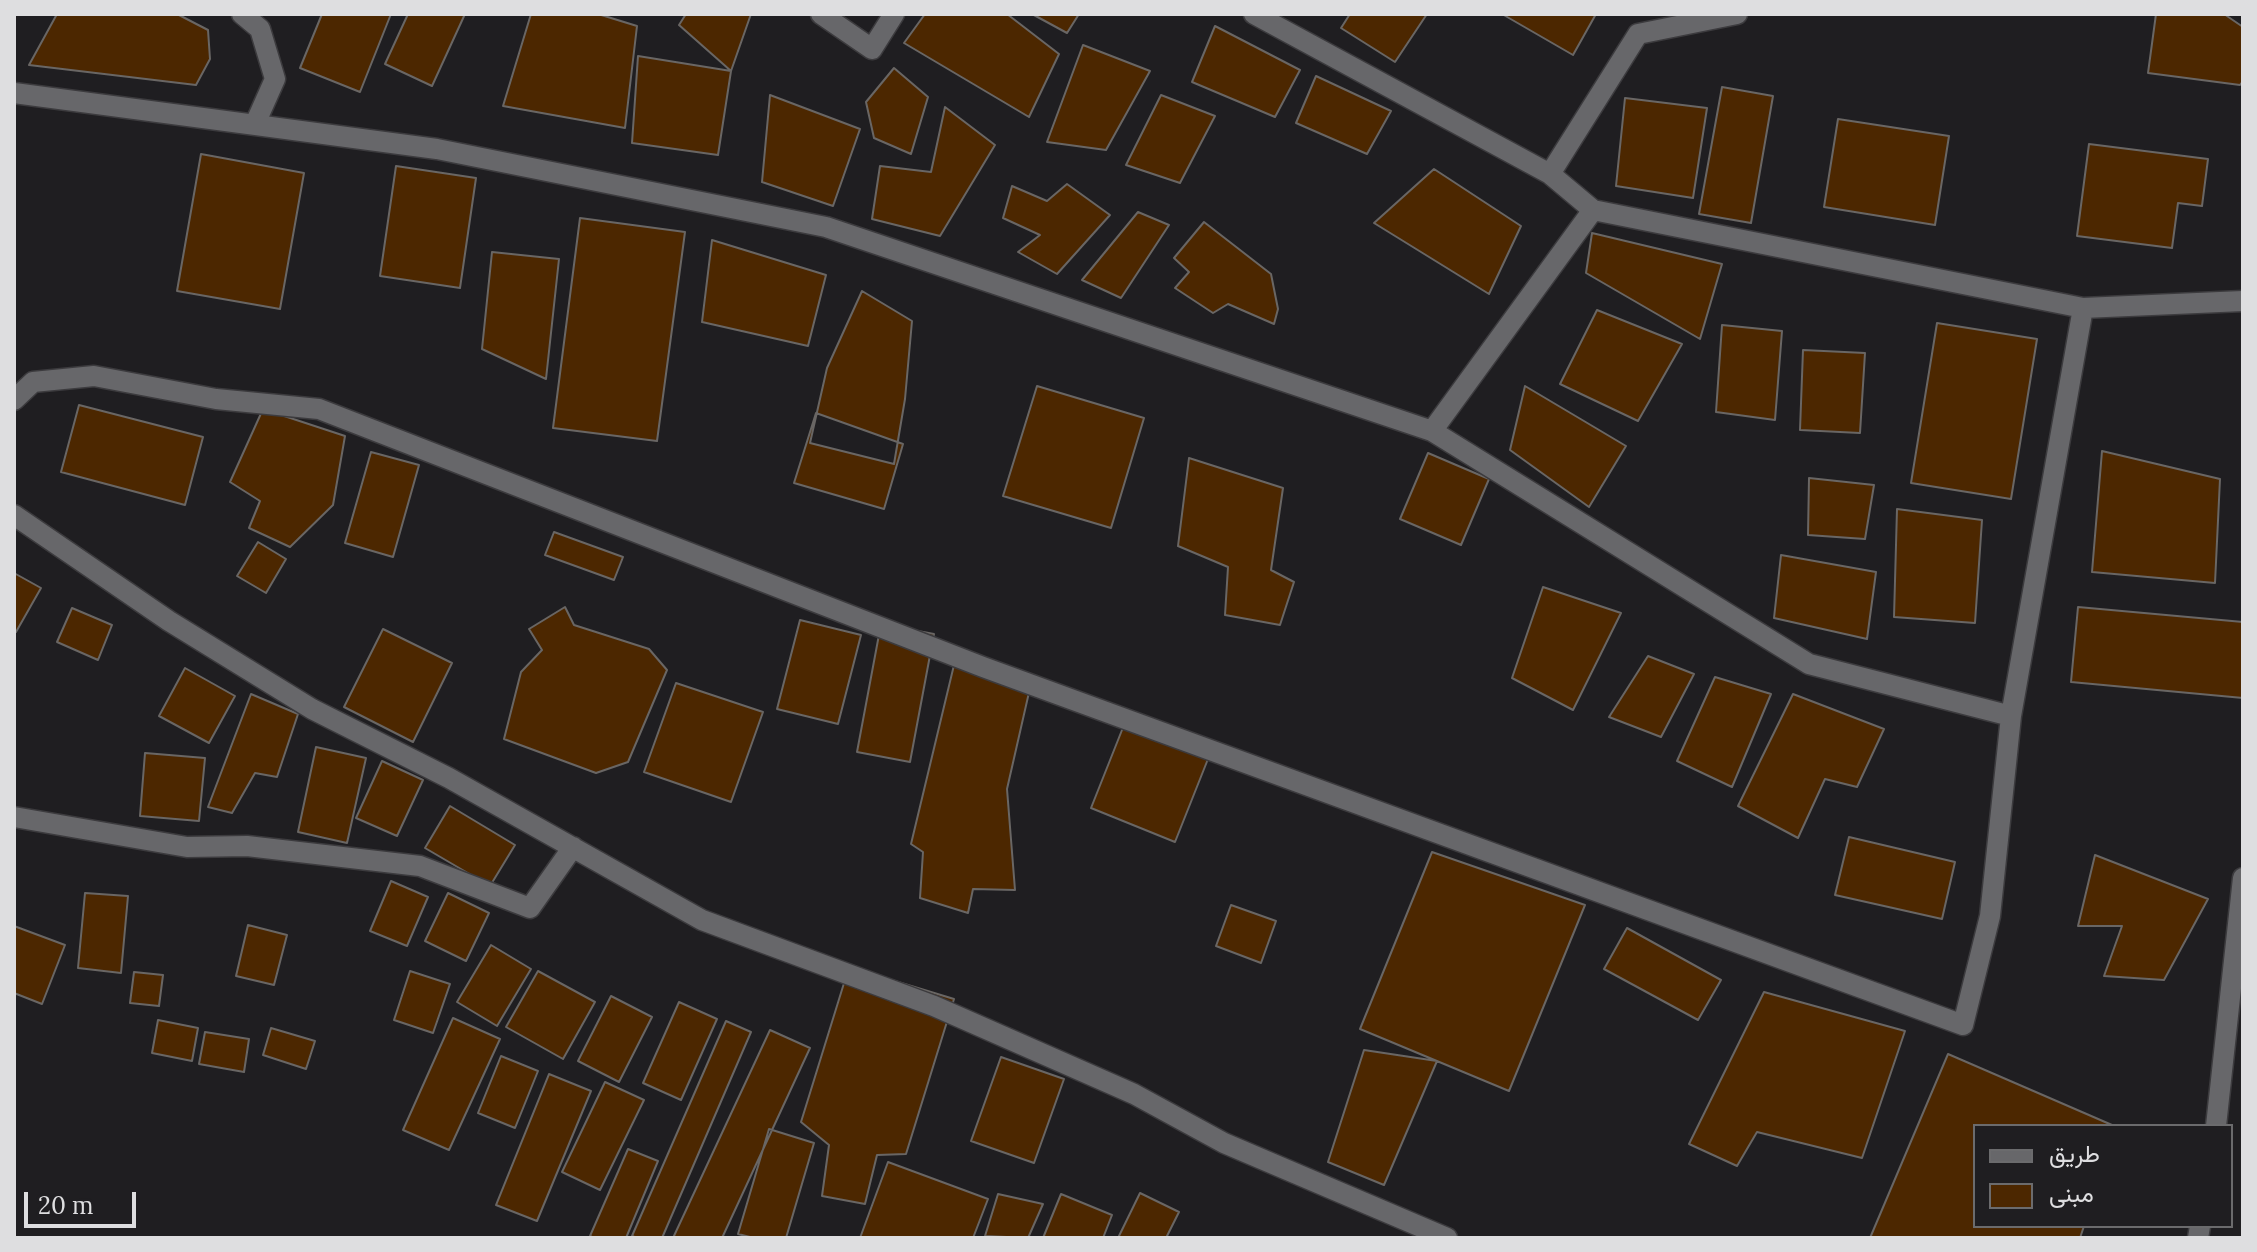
<!DOCTYPE html>
<html>
<head>
<meta charset="utf-8">
<style>
  body { margin:0 }
  #map { position:relative; width:2257px; height:1252px; overflow:hidden; background:#1f1e21; font-family:Lora,Vazirmatn,serif }
  canvas { display:block }
  .frame { position:absolute; inset:0; border:16px solid #dedee0; pointer-events:none }
  .legend { position:absolute; left:1973px; top:1124px; width:260px; height:104px; box-sizing:border-box; background:#1f1e21; border:2px solid #6b6b6d; margin:0; padding:10px 14px; list-style:none; font-size:24px; color:#dedee0 }
  .legend li { display:flex; align-items:center; gap:16px; height:40px }
  .legend b { width:40px; border:2px solid #6b6b6d }
  .scale { position:absolute; left:24px; top:1192px; width:112px; height:36px; box-sizing:border-box; border:4px solid #dedee0; border-top:0; padding-left:10px; font-size:24px; line-height:28px; white-space:nowrap; color:#dedee0; -webkit-text-stroke:6px #1f1e21; paint-order:stroke }
</style>
</head>
<body>
<div id="map">
<canvas width="2257" height="1252"></canvas>
<div class="frame"></div>
<ul class="legend">
<li><b style="height:10px;background:#67676a"></b>طريق</li>
<li><b style="height:22px;background:#4c2700"></b>مبنى</li>
</ul>
<div class="scale">20 m</div>
</div>
<script>
const c = document.querySelector('canvas').getContext('2d');
c.lineJoin = 'round';
function paint(path, color) {
  c.fillStyle = color;
  c.fill(path, 'evenodd');
}
function trace(path, color, width, dash) {
  c.strokeStyle = color;
  c.lineWidth = width;
  c.lineCap = dash ? 'butt' : 'round';
  c.setLineDash(dash || []);
  c.stroke(path);
}
const building = new Path2D(`
  M57,14H177L208,30L210,59L196,85L29,65Z
  M322,14H391L360,92L300,68Z
  M408,14H465L432,86L385,64Z
  M531,14H598L637,26L625,128L503,106Z
  M686,14H751L731,71L679,25Z
  M925,14H1007L1059,54L1029,117L904,43Z
  M1032,14H1079L1067,33Z
  M1350,14H1427L1395,62L1341,28Z
  M1502,14H1596L1573,55Z
  M2156,14H2224L2243,27V81L2240,85L2148,73Z
  M1215,26L1300,70L1275,117L1192,82Z
  M1083,45L1150,71L1106,150L1047,142Z
  M638,56L731,71L718,155L632,143Z
  M894,68L928,97L911,154L874,138L866,102Z
  M1316,76L1391,111L1367,154L1296,123Z
  M1722,87L1773,96L1751,223L1699,214Z
  M770,95L860,129L833,206L762,182Z
  M1161,95L1215,116L1180,183L1126,165Z
  M1625,98L1707,108L1693,198L1616,186Z
  M945,107L995,145L940,236L872,219L880,166L931,172Z
  M1838,119L1949,136L1935,225L1824,207Z
  M2089,144L2208,159L2202,206L2178,203L2172,248L2077,236Z
  M201,154L304,173L280,309L177,291Z
  M396,166L476,178L460,288L380,276Z
  M1434,169L1521,226L1489,294L1374,223Z
  M1067,184L1110,215L1057,274L1018,252L1040,235L1003,218L1012,186L1047,201Z
  M1138,212L1169,225L1121,298L1082,280Z
  M580,218L685,232L657,441L553,428Z
  M1204,222L1271,274L1278,309L1274,324L1228,304L1213,313L1175,288L1189,272L1174,258Z
  M1592,233L1722,264L1700,339L1586,273Z
  M712,240L826,275L808,346L702,322Z
  M492,252L559,259L546,379L482,349Z
  M862,291L912,321L905,399L894,464L810,443L827,368Z
  M1597,310L1682,344L1638,421L1560,384Z
  M1937,323L2037,339L2011,499L1911,483Z
  M1722,325L1782,331L1775,420L1716,412Z
  M1803,350L1865,353L1860,433L1800,430Z
  M1037,386L1144,418L1111,528L1003,496Z
  M1525,386L1626,446L1589,507L1510,450Z
  M79,405L203,437L185,505L61,472Z
  M263,409L345,436L333,505L290,547L249,528L260,501L230,482Z
  M816,413L903,444L884,509L794,483Z
  M2102,451L2220,479L2215,583L2092,572Z
  M371,452L419,465L393,557L345,543Z
  M1428,453L1489,479L1461,545L1400,519Z
  M1189,458L1283,488L1271,570L1294,582L1280,625L1225,615L1228,567L1178,546Z
  M1809,478L1874,485L1865,539L1808,535Z
  M1897,509L1982,520L1975,623L1894,617Z
  M554,532L623,557L614,580L545,555Z
  M258,542L286,559L266,593L237,576Z
  M1781,555L1876,572L1867,639L1774,618Z
  M14,573L41,588L16,632L14,631Z
  M1543,587L1621,613L1573,710L1512,678Z
  M565,607L574,625L649,649L667,670L628,762L596,773L504,739L521,672L542,650L529,629Z
  M2078,607L2243,622V698L2071,682Z
  M72,608L112,625L98,660L57,642Z
  M800,620L861,635L838,724L777,709Z
  M881,624L934,634L910,762L857,752Z
  M383,629L452,663L413,742L344,707Z
  M1648,656L1694,674L1661,737L1609,717Z
  M954,665L1030,688L1007,789L1015,890L973,889L968,913L920,898L923,852L911,844Z
  M185,668L235,696L209,743L159,716Z
  M1715,677L1771,694L1732,787L1677,761Z
  M676,683L763,712L731,802L644,772Z
  M251,694L298,714L277,777L255,773L232,813L208,807Z
  M1793,694L1884,729L1857,787L1825,779L1798,838L1738,806Z
  M1124,725L1208,759L1175,842L1091,808Z
  M316,747L366,758L347,843L298,832Z
  M145,753L205,758L199,821L140,816Z
  M382,761L423,780L397,836L356,818Z
  M450,806L515,845L490,886L425,848Z
  M1849,837L1955,862L1942,919L1835,895Z
  M1432,852L1585,905L1509,1091L1360,1029Z
  M2095,855L2208,899L2164,980L2104,976L2122,926H2078Z
  M391,881L428,897L407,946L370,931Z
  M85,893L128,896L121,973L78,968Z
  M448,893L489,913L466,961L425,941Z
  M1231,905L1276,921L1261,963L1216,946Z
  M248,925L287,935L274,985L236,976Z
  M14,926L65,945L42,1004L14,993Z
  M1627,928L1721,980L1698,1020L1604,969Z
  M491,945L531,969L497,1026L457,1002Z
  M849,967L954,999L906,1154L877,1155L865,1204L822,1196L829,1145L801,1122Z
  M410,971L450,984L433,1033L394,1020Z
  M538,971L595,1002L563,1059L506,1027Z
  M134,972L163,975L159,1006L130,1003Z
  M1764,992L1905,1031L1862,1158L1757,1132L1737,1166L1689,1144Z
  M611,996L652,1017L619,1082L578,1061Z
  M679,1002L717,1019L681,1100L643,1083Z
  M453,1018L500,1039L449,1150L403,1130Z
  M158,1020L198,1028L192,1061L152,1053Z
  M726,1021L751,1032L662,1238H637L632,1236Z
  M271,1028L315,1041L306,1069L263,1055Z
  M770,1030L810,1048L722,1238H673Z
  M205,1032L249,1039L244,1072L199,1064Z
  M1364,1050L1437,1061L1384,1185L1328,1162Z
  M1948,1054L2112,1125L1975,1126V1226H2084L2080,1238H1870Z
  M501,1056L538,1071L515,1128L478,1113Z
  M1001,1057L1064,1079L1034,1163L971,1141Z
  M549,1074L591,1091L537,1221L496,1205Z
  M605,1082L644,1100L600,1190L562,1172Z
  M769,1129L814,1143L786,1238H754L738,1234Z
  M628,1149L658,1161L626,1238H594L590,1236Z
  M888,1162L988,1199L973,1238H860Z
  M1140,1193L1179,1212L1166,1238H1118Z
  M998,1194L1043,1204L1028,1238L985,1236Z
  M1061,1194L1112,1215L1103,1238H1043Z`);
paint(building, '#4c2700');
trace(building, '#696664', 2);
const minor = new Path2D(`
  M242,14L260,29L275,79L255,124
  M821,14L872,49L894,14
  M1254,14L1550,174L1593,210L2083,308L2243,301
  M14,93L437,149L826,227L1432,431L1809,664L2011,716
  M1550,174L1638,34L1737,14
  M14,400L33,382L94,376L216,399L319,409L983,667L1963,1025L1990,916L2011,716L2083,308
  M1432,431L1593,210
  M14,515L169,621L312,709L449,778L702,920L934,1006L1134,1094L1224,1143L1447,1238
  M14,817L187,847L247,846L420,866L530,908L573,847
  M2216,1126L2243,878
  M2198,1238L2200,1226`);
trace(minor, '#3c3b3e', 23);
trace(minor, '#67676a', 20);
</script>
</body>
</html>
